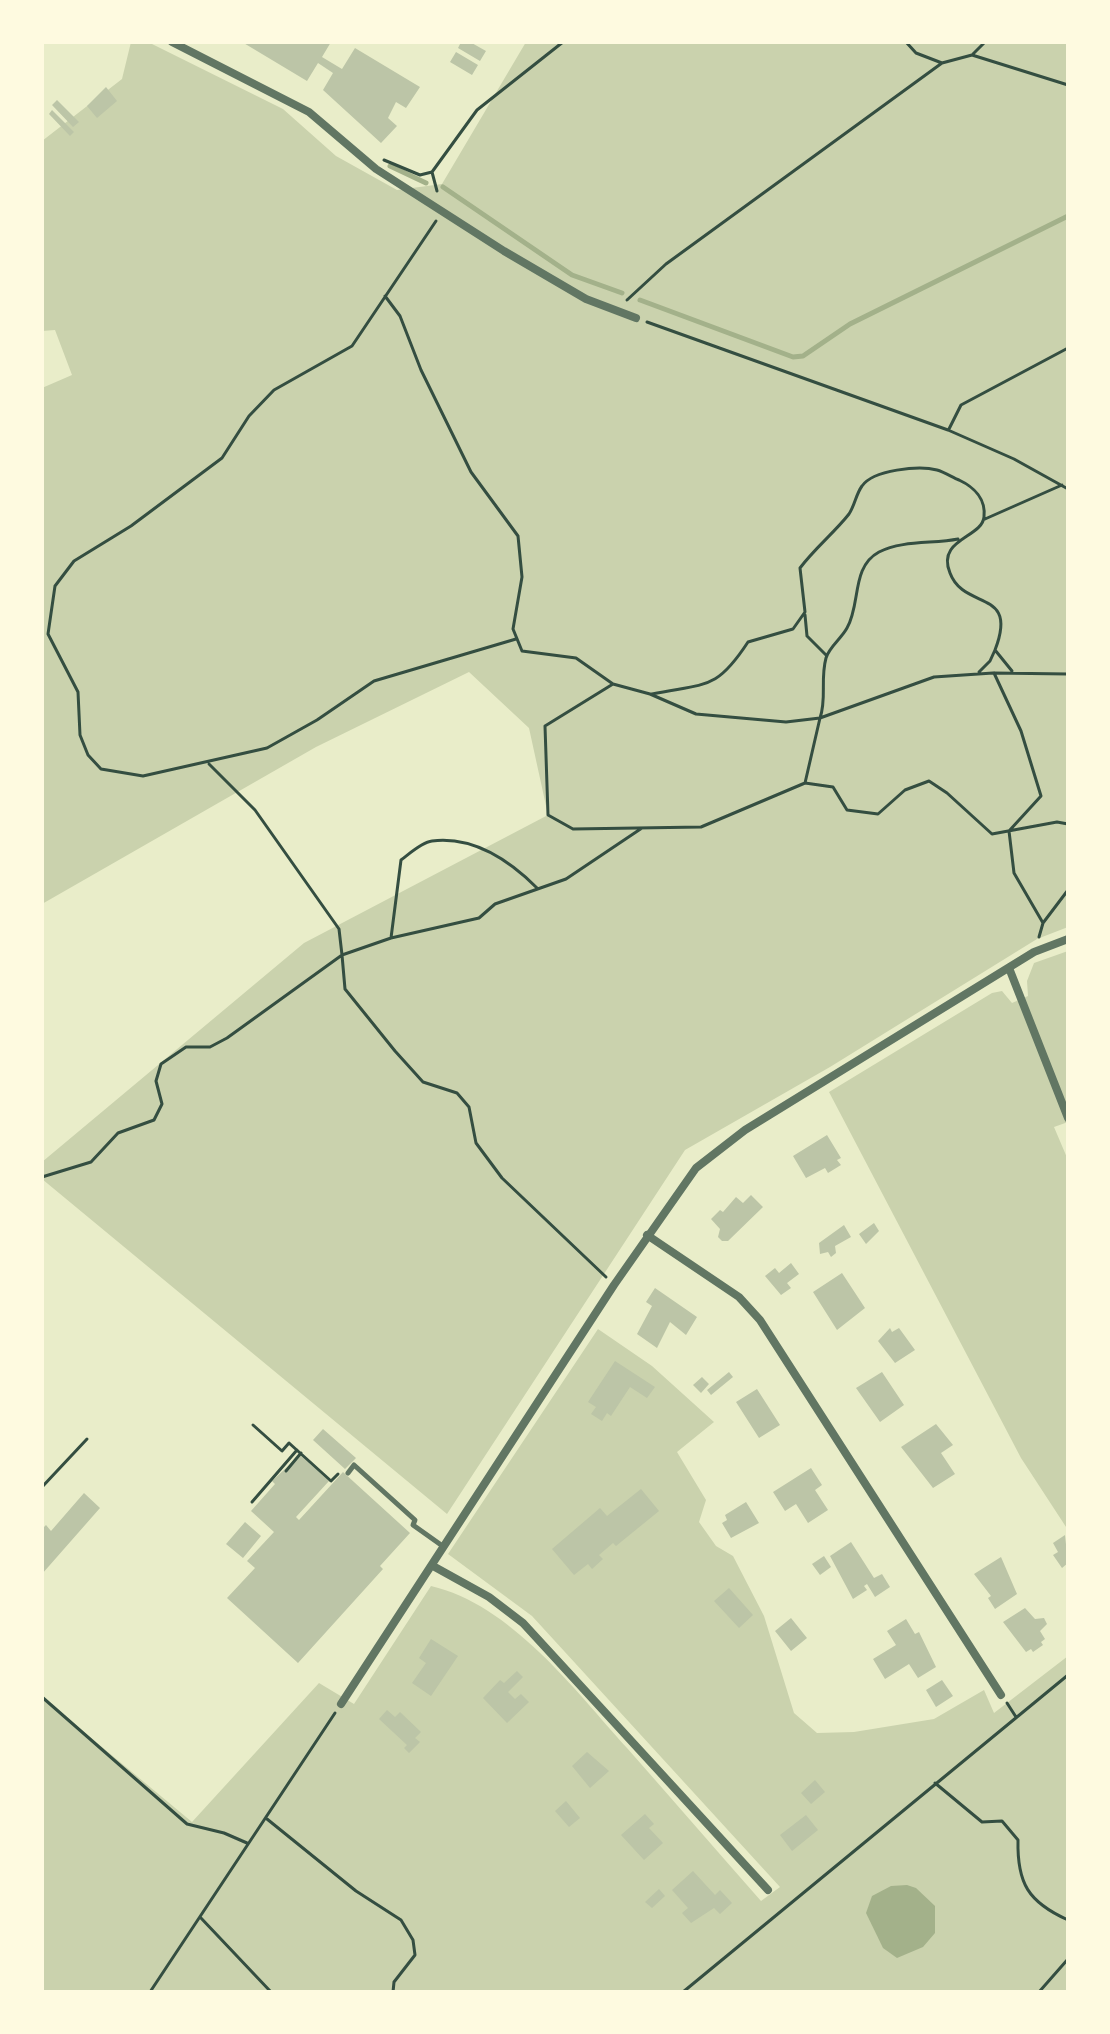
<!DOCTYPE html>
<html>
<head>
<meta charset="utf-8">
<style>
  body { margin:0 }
  #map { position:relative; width:1110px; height:2034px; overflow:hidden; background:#e9edc9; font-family:Overpass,sans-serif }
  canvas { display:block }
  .frame { position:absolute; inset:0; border:44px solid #fefae0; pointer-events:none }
</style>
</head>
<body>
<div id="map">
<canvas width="1110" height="2034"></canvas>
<div class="frame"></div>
</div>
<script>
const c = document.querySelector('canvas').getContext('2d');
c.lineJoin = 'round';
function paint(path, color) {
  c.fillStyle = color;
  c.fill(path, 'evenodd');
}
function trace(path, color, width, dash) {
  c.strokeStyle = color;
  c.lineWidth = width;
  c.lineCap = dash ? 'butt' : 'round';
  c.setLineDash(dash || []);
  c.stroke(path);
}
paint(new Path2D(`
  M131,42H148L283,109L336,156L397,190L442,184L526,42H1068V927L1037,939L830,1067L685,1150L447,1514L42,1179V1162L304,943L548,815L529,728L469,672L316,747L42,904V388L72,375L55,330L42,331V141L122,79Z
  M1068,951V1122L1054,1127L1068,1160V1530L1021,1458L829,1092L992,993L1002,991L1012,1003L1028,996L1027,981L1034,963Z
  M598,1329L652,1366L714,1422L677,1452L706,1500L699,1522L716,1546L733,1556L764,1616L794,1713L817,1733L854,1732L934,1719L984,1690L994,1713L1068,1656V1992H42V1697L192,1822L319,1683L354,1704L431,1586C510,1604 575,1690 627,1748C672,1799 716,1850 761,1901L780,1887L532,1616L448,1554Z`), '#cad2ad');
paint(new Path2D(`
  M907,1885L916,1888L935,1906V1933L923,1947L897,1958L883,1948L866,1913L872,1896L891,1886Z`), '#a3b18a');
trace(new Path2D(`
  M390,166L426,183
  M443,187L572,275L622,293
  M640,300L793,357L803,356L850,324L1068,216`), '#a3b18a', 5);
paint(new Path2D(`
  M242,42H331L322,57L342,69L355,48L420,87L406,108L396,102L388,118L397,126L381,143L323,90L333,73L318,63L307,81Z
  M461,42H470L486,51L480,61L458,48Z
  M456,52L478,65L472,75L450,62Z
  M106,87L117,101L97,118L87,106Z
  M57,100L79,122L73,127L52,105Z
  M52,110L74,132L70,136L49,114Z
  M827,1135L841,1158L837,1160L841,1165L828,1173L825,1168L806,1178L793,1156Z
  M751,1195L763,1207L728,1241H722L718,1237L720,1229L711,1219L720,1210L723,1212L736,1197L743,1203Z
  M874,1223L879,1231L866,1244L859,1234Z
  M844,1225L851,1237L835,1246L836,1253L831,1257L828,1252L820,1254L819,1243Z
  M791,1263L799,1274L787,1283L791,1288L781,1295L765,1276L775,1268L779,1273Z
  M842,1273L865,1308L837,1330L813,1292Z
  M655,1288L697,1317L686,1335L670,1322L657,1348L637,1334L652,1306L646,1302Z
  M890,1328L892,1332L899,1328L915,1350L895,1363L878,1341Z
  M615,1361L655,1387L647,1398L630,1387L611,1416L607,1413L602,1421L591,1414L596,1407L588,1402Z
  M729,1372L733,1377L711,1395L707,1390Z
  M882,1372L904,1405L880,1422L856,1388Z
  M702,1377L709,1384L701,1393L693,1385Z
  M757,1389L780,1425L759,1438L736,1402Z
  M936,1424L953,1445L941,1453L955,1474L933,1488L901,1447Z
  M323,1429L356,1458L345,1469L313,1440Z
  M300,1455L329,1481L296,1517L299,1520L343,1472L410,1533L380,1566L383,1569L298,1663L227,1598L255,1568L247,1561L274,1532L251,1511L275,1484L272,1481Z
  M811,1468L822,1485L815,1490L828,1510L808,1523L796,1504L785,1511L773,1492Z
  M641,1489L659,1511L616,1546L613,1543L599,1555L603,1559L592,1569L588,1564L574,1575L552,1549L600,1508L607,1516Z
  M84,1493L100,1508L42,1574V1529L46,1525L51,1531Z
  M746,1502L759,1523L731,1538L722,1523L727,1520L725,1515Z
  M245,1522L261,1536L243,1558L226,1544Z
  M1065,1535L1068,1563L1062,1568L1053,1555L1058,1552L1053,1543Z
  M851,1542L874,1578L882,1574L890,1587L875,1597L867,1584L864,1586L867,1590L853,1599L830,1556Z
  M824,1556L831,1567L820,1575L812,1564Z
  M1001,1557L1017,1594L995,1609L988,1598L991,1596L974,1574Z
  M729,1588L753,1615L739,1628L714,1601Z
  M1025,1608L1035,1619L1044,1618L1047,1624L1040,1631L1045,1639L1041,1642L1043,1645L1033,1652L1031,1649L1026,1652L1003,1622Z
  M791,1618L807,1638L791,1651L775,1631Z
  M906,1619L915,1634L919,1632L936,1667L918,1678L909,1664L885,1679L873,1659L896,1645L887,1631Z
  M431,1639L458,1656L431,1696L412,1683L426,1663L419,1658Z
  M517,1671L523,1677L508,1692L515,1699L521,1694L529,1702L507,1723L483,1698L500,1680L504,1683Z
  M942,1680L953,1696L936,1707L926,1690Z
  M387,1710L395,1717L400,1712L421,1732L415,1738L420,1742L409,1753L404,1748L407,1745L379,1719Z
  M587,1752L609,1771L590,1788L572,1766Z
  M815,1780L825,1792L811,1804L801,1793Z
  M566,1801L580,1818L569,1827L555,1811Z
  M645,1814L654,1824L649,1828L663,1843L644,1860L621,1835Z
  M806,1815L818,1830L792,1851L780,1835Z
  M693,1871L715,1895L720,1890L732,1903L720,1914L714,1908L691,1923L682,1913L688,1908L672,1890Z
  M659,1889L665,1896L652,1908L645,1902Z`), '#bcc5a7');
trace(new Path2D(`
  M906,42L916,53L942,63
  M973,54L985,42
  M384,160L420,175L432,172L477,110L563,42
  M432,172L437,191
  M436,221L352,346L274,390L249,416L222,458L131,526L74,561L55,586L48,634L78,692L80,735L88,755L101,769L143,776L267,748L317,720L374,681L516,639
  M385,296L400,316L421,370L471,472L518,536L522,577L513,629L522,651L576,658L613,684L650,694L696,714L786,722L820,718C827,698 820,680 826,658C829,647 841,639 847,628C861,604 851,567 879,552C902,540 934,544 958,539
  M627,300L666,264L942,63L972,55L1068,85
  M647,322L948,430L1014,459L1068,489
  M949,429L961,405L1068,348
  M985,519L1062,485
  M805,615L807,636L826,655
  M979,672L990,661L995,650
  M994,673L1021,731L1041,796L1009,831L1014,873L1043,923
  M613,684L545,726L548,815L573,829L701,827L805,783L820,718L934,677L993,673L1068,674
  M652,694C706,683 716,691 748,642L793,629L805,612L800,568C815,548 834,533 849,514C855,505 856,494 862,486C873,470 919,465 937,470C944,472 952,477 959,480C974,487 986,499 984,517C982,538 936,539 950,573C964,611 1019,588 995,650L1012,671
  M805,783L833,787L847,810L878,814L905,790L929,781L947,793L992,834L1057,822L1068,824
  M1039,937L1043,923L1068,890
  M391,938L401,860C409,854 422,842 432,841C473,836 510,861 537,888
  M42,1177L91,1162L118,1133L154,1120L162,1104L156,1081L161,1064L186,1047H210L227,1038L342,955L339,929L255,810L209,764
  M606,1277L502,1178L476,1143L469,1107L457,1093L423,1082L395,1051L345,989L342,955L391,938L479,918L495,904L566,879L642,828
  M253,1425L282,1451L289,1443L331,1481L338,1474
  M286,1471L301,1453
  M42,1487L87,1439
  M252,1502L297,1450
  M42,1697L187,1824L224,1833L247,1843
  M1007,1703L1016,1717
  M935,1783L982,1822L1002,1821L1018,1840C1017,1883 1028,1902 1068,1920
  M267,1819L356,1891L401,1920L413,1940L415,1955L394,1982L393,1992
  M200,1917L271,1992
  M150,1992L335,1713
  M683,1992L1068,1675
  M1039,1992L1068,1959`), '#344e41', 3);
trace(new Path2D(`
  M348,1473L354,1465L415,1520L413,1525L444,1547`), '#617663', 5);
trace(new Path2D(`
  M172,42L309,112L376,169L504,251L586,299L636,318
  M1009,968L1068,1118
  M647,1235L739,1297L760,1320L1001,1695
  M433,1566L489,1597L523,1623L768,1890
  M341,1704L614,1285L696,1168L745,1130L1034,952L1068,939`), '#617663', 8);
</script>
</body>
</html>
